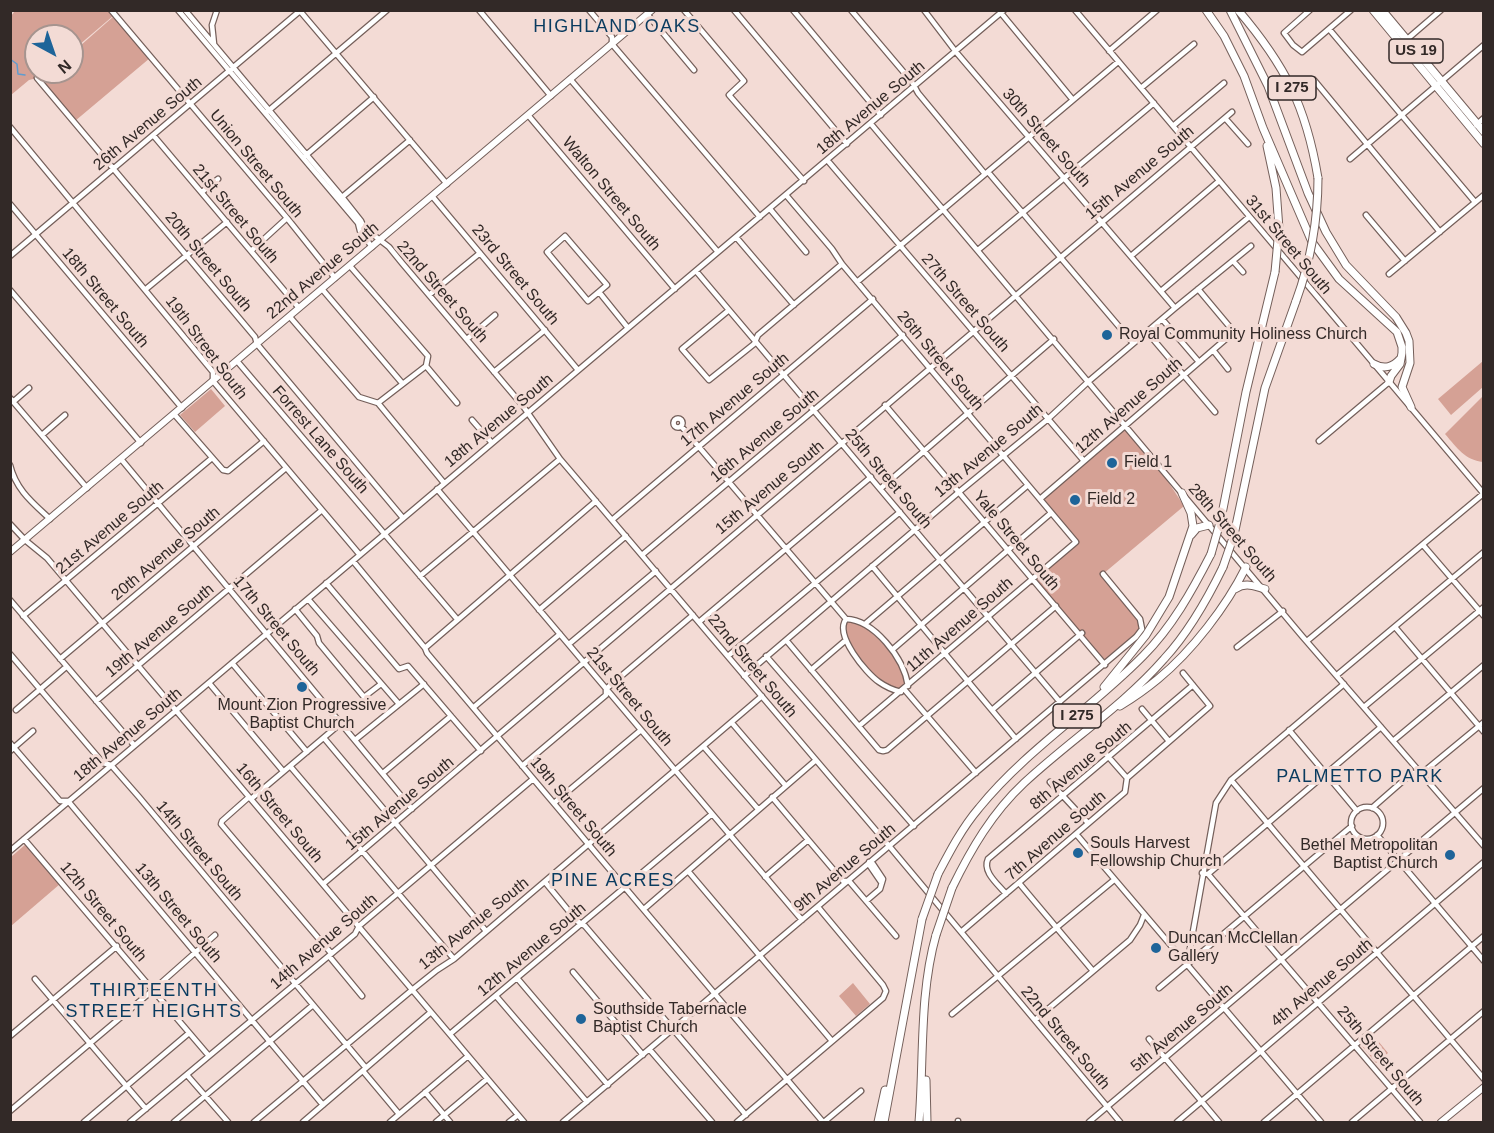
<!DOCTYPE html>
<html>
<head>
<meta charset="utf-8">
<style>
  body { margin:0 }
  #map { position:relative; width:1494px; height:1133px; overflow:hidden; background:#f3dbd5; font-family:Arial,sans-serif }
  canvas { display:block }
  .frame { position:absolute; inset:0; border:12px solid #322927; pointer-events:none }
  .north { position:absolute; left:24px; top:24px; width:60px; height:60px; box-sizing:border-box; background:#f3dbd5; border:2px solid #a6948f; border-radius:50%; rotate:140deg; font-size:16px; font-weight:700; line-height:24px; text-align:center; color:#322927 }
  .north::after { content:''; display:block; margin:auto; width:21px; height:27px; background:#1e6499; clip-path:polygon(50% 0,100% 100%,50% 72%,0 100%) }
</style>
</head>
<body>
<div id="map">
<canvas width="1494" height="1133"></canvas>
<div class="frame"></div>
<div class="north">N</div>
</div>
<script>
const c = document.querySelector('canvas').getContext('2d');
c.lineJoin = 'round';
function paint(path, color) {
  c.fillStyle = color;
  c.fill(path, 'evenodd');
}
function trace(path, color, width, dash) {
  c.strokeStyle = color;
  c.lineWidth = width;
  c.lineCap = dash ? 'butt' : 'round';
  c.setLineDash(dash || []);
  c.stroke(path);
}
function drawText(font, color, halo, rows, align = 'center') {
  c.font = font + ' Arial,sans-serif';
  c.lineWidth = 6;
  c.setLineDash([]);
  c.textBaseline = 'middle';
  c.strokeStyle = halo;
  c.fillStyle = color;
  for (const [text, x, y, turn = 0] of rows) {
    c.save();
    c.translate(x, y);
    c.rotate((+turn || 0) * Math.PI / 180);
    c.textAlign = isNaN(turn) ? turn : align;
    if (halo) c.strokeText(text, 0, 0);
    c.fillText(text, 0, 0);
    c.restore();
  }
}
paint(new Path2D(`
  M15,11H108L113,16L72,51V36H36V72H47L41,77L29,80L11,95V16Z
  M114,16L150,58L75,121L40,79L50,72H72V53Z
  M1483,361V387L1451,415L1438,399Z
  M211,389L225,406L195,432L180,415Z
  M1483,396L1484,462H1483C1465,460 1457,448 1445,434Z
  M1126,426L1162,470L1165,477L1184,506L1103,574L1140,619L1141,630L1105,665L1032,579L1076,542L1040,499Z
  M856,621C879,637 899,656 905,683L897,690C873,680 844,649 846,622Z
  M26,844L60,884L11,926V857Z
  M853,983L870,1004L856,1016L839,996Z
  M1374,1036L1388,1053L1376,1063L1362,1046Z`), '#d5a195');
trace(new Path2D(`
  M10,59L17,64L18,74L25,75`), '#5f9ccf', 1.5);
const minor = new Path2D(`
  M111,10L287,218L335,278
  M178,10L358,223L389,247L402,263L523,406L560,459L890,847L1120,1122
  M185,10L342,197L361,221L364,228
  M479,10L551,96
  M589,10L612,37V44L760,217
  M684,10L744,81L729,95L804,181
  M734,10L847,144
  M793,10L881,115
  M851,10L912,82L918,93L985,174
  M924,10L956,52L1175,308
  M1075,10L1484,494
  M1310,10L1284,33L1293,45L1302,52L1351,10
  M300,11L447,184
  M649,12L647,14L694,70
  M1001,13L1073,100
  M1329,29L1475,202
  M1405,41L1441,10
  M214,44L212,25L217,10
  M1109,51L1157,10
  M37,78L255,337L257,344L403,518
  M570,79L718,252
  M1314,80L1440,232
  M1141,88L1194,44
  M267,112L387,10
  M528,115L675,289
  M1225,118L1248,144
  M871,124L1302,636L1484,846
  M1476,125L1484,118
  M1173,126L1224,83
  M10,127L213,372V381L360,555
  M153,135L299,308
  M305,156L374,97
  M1350,159L1484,45
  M828,161L1084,461
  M988,172L1133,343
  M202,192L218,179
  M786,195L832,249L842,264L1076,542L859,726
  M432,196L578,370
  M341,198L410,140
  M10,204L182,408
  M770,209L806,252
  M1366,215L1405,261
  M358,223L360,231L372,247
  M565,236L607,285L588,301L547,252Z
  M736,237L794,305
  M978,250L1154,103
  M251,251L287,218
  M10,256L301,10
  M1131,256L1219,181
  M1233,261L1243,272
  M350,266L428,356L426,366L378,403
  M696,271L1060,702
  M1389,274L1484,195
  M857,282L1118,62
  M146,289L227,222
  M322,289L402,383
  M10,290L141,443
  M1161,291L1249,217
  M599,292L628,328
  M429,295L480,253
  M729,310L682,349L709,380L754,344L758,335L842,264
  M290,317L359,397L378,403L444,483
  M1162,319L1199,362
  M1147,332L1215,412
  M467,339L495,315
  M1213,350L1228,369
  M237,361L457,619
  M426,366L457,403
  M494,372L545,330
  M10,398L87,488
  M13,402L29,388
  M885,405L1105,665
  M174,414L223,470L228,471L264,441
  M673.5 423a4.5 4.5 0 1 1 9 0a4.5 4.5 0 1 1-9 0Z
  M472,420L492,443
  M681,426L846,619C874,620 904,658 908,686
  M42,435L65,415
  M1319,441L1389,382
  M121,459L412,809
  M10,465C16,490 33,503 50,519
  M437,489L802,920
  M880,489L1054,339
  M1040,499L1234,332L1198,289
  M612,520L873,299
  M10,524L25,540L47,558L524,1122
  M1423,545L1484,616
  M642,555L903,335
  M353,561L425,648L427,653L823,1122
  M872,566L1016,739
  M420,576L560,459
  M326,583L399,669L408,666L481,751
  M308,599L399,704
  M10,600L134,745
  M295,609L317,636L319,643L364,697L381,684
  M539,610L626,536
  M23,616L212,458
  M846,619C834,635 866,673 879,682C886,687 893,690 901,692
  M699,622L871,477
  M865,624L1028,485
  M1395,627L1484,732
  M786,640L879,750L883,751L887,750L1056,606
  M1307,641L1483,494
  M569,644L656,571
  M1237,647L1283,611
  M425,648L596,501
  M892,650L1051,513
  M10,654L103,763L111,765L139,797L366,1068
  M728,656L900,512
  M766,656L914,826
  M60,659L286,468
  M232,663L307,752
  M811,670L846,640
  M1337,675L1484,552
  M744,676L959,492L1048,419L1089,381L1175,308L1251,246
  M209,683L283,771
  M904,689L976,773
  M96,701L322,510
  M474,707L560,634
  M1364,707L1484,607
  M1142,709L1168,740
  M16,710L66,667
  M992,710L1082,633
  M732,723L786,786
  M1289,730L1357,811
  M324,738L486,931
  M355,740L424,684
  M1393,741L1484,665
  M10,743L60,801H68L323,1105
  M1098,745L1127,778
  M704,747L758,809
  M10,751L33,731
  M290,766L454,959
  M522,766L606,695V689L693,615
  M383,773L451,716
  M1231,780L1484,1079
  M1050,782L1088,823
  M249,797L222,821L221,824L331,953
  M772,797L843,881H849L896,936
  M251,799L341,723
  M554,803L641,730
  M1351 823a16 16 0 1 1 32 0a16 16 0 1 1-32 0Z
  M1372,808L1412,773L1421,774L1484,722
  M1077,835L1321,1122
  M1377,835L1484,961
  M24,839L209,1056
  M10,851L1004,10
  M870,864V866L881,882
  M688,871L832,1041
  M1202,873L1208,874L1420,1122
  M1208,874L1381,727
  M765,877L808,840
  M545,882L577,921L585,926L746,1115
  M1019,883L1093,971
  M323,884L1232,112
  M1006,894C998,884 982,872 988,859L1193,685
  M866,901L880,889L883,879L873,864L869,862
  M644,909L816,760
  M961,932L1125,792L1127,778L1210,706L1183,673
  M329,956L362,996
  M1187,965L1216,803L1231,780L1344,684
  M573,972L643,1055
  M517,978L608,1085
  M35,979L146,1109
  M1159,988L1352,826
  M496,996L587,1102
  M952,1014L1114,880
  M1035,1020L1130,940L1140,925L1144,915
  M450,1034L712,814
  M10,1036L117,946
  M1149,1039L1219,1122
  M650,1050L712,1122
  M363,1071L399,1114
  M187,1075L228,1122
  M425,1092L450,1122
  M10,1111L153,990L215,935
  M84,1122L189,1033
  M130,1122L355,934L359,926L533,779
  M174,1122L313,1005
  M254,1122L412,990L437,970L454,959L762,696
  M303,1122L431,1012
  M390,1122L468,1056
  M436,1122L487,1079
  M509,1122L518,1115
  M563,1122L1136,637L1142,629L1140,619L1103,574
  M737,1122L883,998L886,991L883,985L818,907
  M824,1122L861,1091
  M958,1122V1121
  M1089,1122L1484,788
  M1177,1122L1484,862
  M1264,1122L1484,936
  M1352,1122L1484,1011`);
const major = new Path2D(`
  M10,552L652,10
  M1441,1122L1484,1087`);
const highway = new Path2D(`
  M1206,10L1224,36L1244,76L1263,128L1312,242L1339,279L1397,332L1402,347V353L1400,364L1391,376L1389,382
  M1230,10L1268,86L1308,193L1326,232L1346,265L1396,317L1406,333L1409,341L1410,363L1402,387L1411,407
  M1238,10C1285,65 1306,106 1318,178
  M1373,10L1484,144
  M1382,10L1484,132
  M1267,146L1276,188L1279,229
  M1374,364C1385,370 1393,367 1401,358
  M1221,519L1246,392L1275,272
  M1191,535L1197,528L1209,525
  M1234,535L1265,388L1296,301
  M1235,589C1246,582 1253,586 1265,589
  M1104,687L1146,635L1169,597L1193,526L1191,513L1182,493
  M1120,706C1133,698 1146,689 1158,679C1192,651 1226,607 1246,567
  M938,874C950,851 962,828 979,808C1026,750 1091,709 1143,656C1172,627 1192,591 1211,554
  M952,888C971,849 992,813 1024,783C1069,741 1123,706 1164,659C1189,632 1207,600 1223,567
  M926,1080L927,1122
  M878,1122L885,1090
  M884,1122L922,919
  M919,1122C924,1061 919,995 936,935`);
trace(minor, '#745f5a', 7);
trace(major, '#745f5a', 8);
trace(highway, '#745f5a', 9);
trace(minor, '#fff', 4.5);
trace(major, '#fff', 6);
trace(highway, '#fff', 7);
const highwayBridge = new Path2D(`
  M1275,272L1279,229
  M1296,301C1311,260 1318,221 1318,178
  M1211,554L1221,519
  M1223,567L1234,535
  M922,919L938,874
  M936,935L952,888`);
trace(highwayBridge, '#745f5a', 9, []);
trace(highwayBridge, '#fff', 7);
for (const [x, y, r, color] of [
  [1107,335,6,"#1e6499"],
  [1112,463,6,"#1e6499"],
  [1075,500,6,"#1e6499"],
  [302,687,6,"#1e6499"],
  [1078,853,6,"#1e6499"],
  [1450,855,6,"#1e6499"],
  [1156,948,6,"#1e6499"],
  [581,1019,6,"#1e6499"]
]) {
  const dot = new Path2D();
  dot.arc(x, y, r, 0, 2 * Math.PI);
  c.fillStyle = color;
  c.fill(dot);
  trace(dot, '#f3dbd5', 2);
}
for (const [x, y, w] of [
  [1416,51,54],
  [1292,88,48],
  [1077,716,48]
]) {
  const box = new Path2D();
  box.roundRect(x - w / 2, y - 12, w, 24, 4.5);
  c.fillStyle = '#f3dbd5';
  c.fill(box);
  trace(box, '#322927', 1.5);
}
drawText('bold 15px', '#322927', null, [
  ["US 19",1416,51],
  ["I 275",1292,88],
  ["I 275",1077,716]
]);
drawText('16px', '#322927', '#f3dbd5', [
  ["18th Avenue South",871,108,-40],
  ["26th Avenue South",148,124,-40],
  ["30th Street South",1046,138,49],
  ["Union Street South",256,164,50],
  ["15th Avenue South",1140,173,-40],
  ["Walton Street South",611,194,50],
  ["21st Street South",235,214,50],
  ["31st Street South",1288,245,50],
  ["20th Street South",208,262,50],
  ["22nd Avenue South",323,271,-40],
  ["23rd Street South",515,275,50],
  ["22nd Street South",442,292,49],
  ["18th Street South",105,298,50],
  ["27th Street South",965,303,49],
  ["19th Street South",206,348,53],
  ["26th Street South",940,361,50],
  ["17th Avenue South",735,400,-40],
  ["12th Avenue South",1129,406,-41],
  ["18th Avenue South",499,421,-40],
  ["16th Avenue South",765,436,-40],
  ["Forrest Lane South",320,440,49],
  ["13th Avenue South",989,451,-40],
  ["25th Street South",888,479,50],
  ["15th Avenue South",770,488,-40],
  ["21st Avenue South",110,528,-40],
  ["28th Street South",1232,533,49],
  ["Yale Street South",1016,541,50],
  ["20th Avenue South",166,554,-40],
  ["11th Avenue South",960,625,-41],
  ["17th Street South",276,626,50],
  ["19th Avenue South",160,631,-40],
  ["22nd Street South",752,666,50],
  ["21st Street South",629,697,50],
  ["18th Avenue South",128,735,-40],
  ["8th Avenue South",1081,766,-40],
  ["15th Avenue South",400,804,-40],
  ["19th Street South",573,807,50],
  ["16th Street South",279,813,50],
  ["7th Avenue South",1056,836,-41],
  ["14th Street South",199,851,50],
  ["9th Avenue South",845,868,-40],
  ["12th Street South",103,912,50],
  ["13th Street South",178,913,50],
  ["13th Avenue South",474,924,-39],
  ["14th Avenue South",324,942,-41],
  ["12th Avenue South",532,950,-40],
  ["4th Avenue South",1322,983,-40],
  ["5th Avenue South",1182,1028,-40],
  ["22nd Street South",1065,1038,50],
  ["25th Street South",1380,1056,50]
]);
drawText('16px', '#322927', '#f3dbd5', [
  ["Royal Community Holiness Church",1119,335],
  ["Field 1",1124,463],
  ["Field 2",1087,500],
  ["Mount Zion Progressive",302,706,"center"],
  ["Baptist Church",302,724,"center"],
  ["Souls Harvest",1090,844],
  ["Fellowship Church",1090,862],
  ["Bethel Metropolitan",1438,846,"right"],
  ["Baptist Church",1438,864,"right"],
  ["Duncan McClellan",1168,939],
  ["Gallery",1168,957],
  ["Southside Tabernacle",593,1010],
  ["Baptist Church",593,1028]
], 'left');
c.letterSpacing = '1.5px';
drawText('18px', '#093b5f', '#f3dbd5', [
  ["HIGHLAND OAKS",617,27],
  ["PALMETTO PARK",1360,777],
  ["PINE ACRES",613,881],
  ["THIRTEENTH",154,991],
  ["STREET HEIGHTS",154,1012]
]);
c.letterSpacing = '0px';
</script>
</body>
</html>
